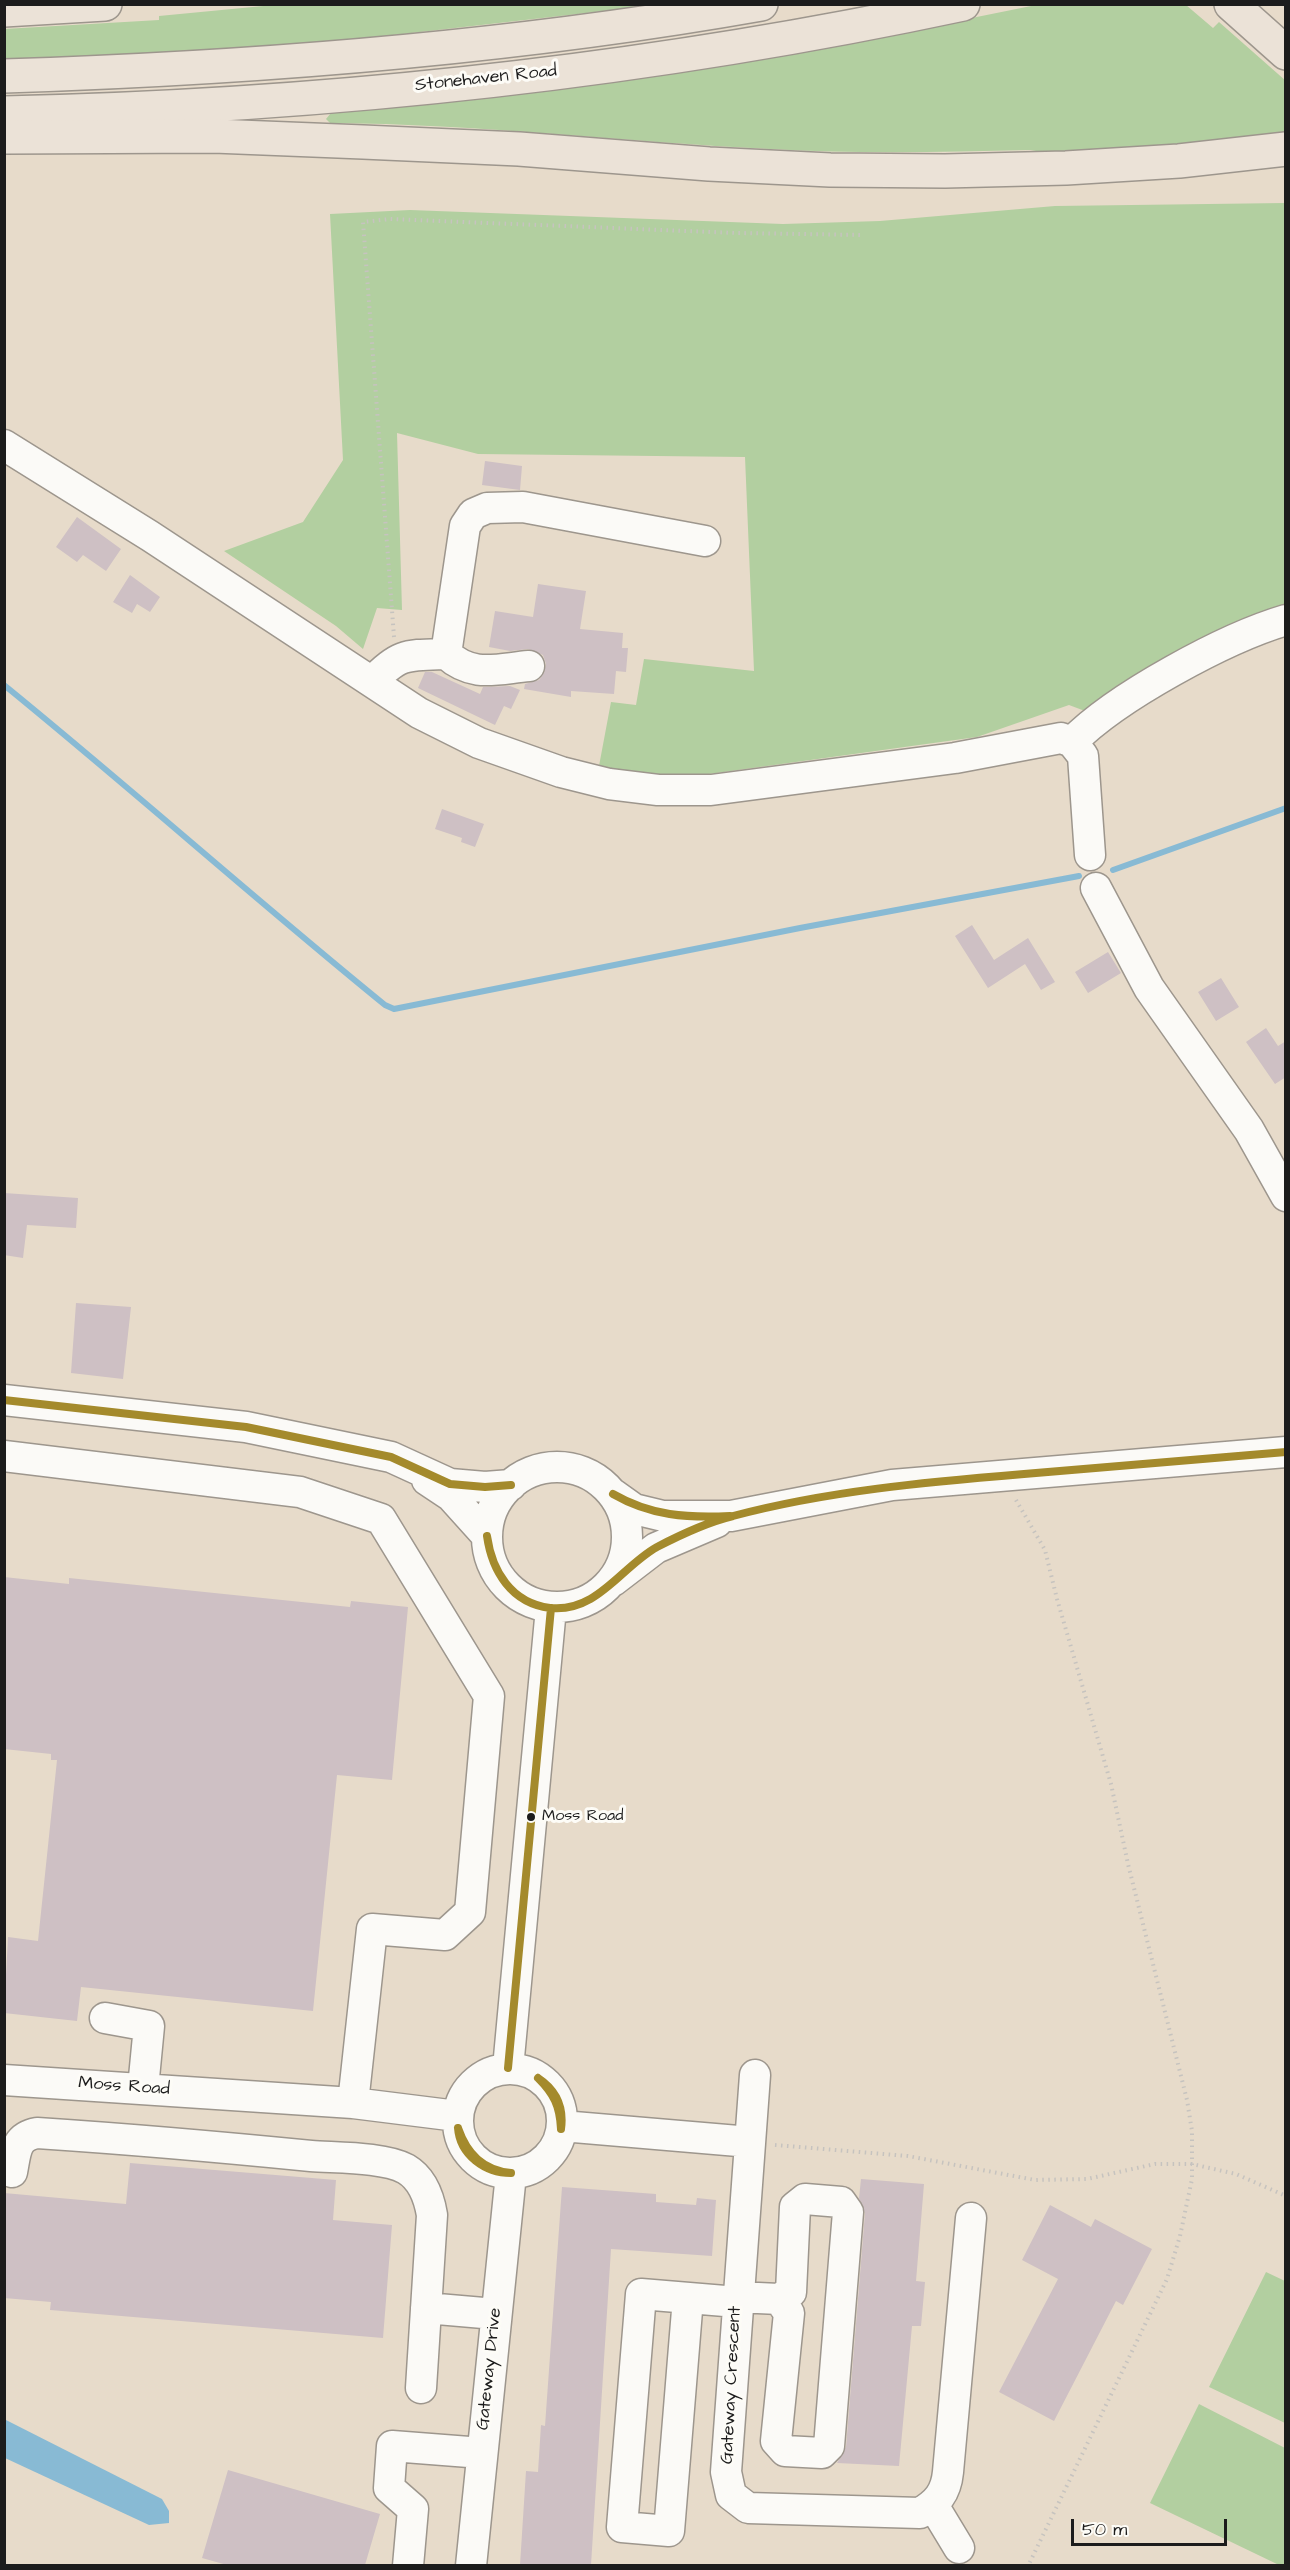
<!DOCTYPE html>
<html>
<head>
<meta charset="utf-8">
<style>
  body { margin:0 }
  #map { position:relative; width:1290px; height:2570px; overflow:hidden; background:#e7dbca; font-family:"Architects Daughter",sans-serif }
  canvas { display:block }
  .frame { position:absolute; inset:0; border:6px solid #1c1c1c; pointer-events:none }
  .scale { position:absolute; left:1071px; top:2519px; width:156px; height:27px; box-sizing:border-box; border:3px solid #1c1c1c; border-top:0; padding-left:8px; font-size:18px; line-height:21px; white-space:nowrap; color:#1c1c1c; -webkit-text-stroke:4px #fdfcf7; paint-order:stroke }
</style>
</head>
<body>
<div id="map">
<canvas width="1290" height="2570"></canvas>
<div class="frame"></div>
<div class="scale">50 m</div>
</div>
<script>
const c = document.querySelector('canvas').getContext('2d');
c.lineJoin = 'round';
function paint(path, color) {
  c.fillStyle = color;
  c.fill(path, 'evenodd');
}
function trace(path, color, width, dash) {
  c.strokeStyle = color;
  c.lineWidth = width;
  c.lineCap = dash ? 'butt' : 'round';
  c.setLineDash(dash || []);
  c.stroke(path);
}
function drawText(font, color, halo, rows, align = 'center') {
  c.font = font + ' "Architects Daughter",sans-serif';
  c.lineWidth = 6;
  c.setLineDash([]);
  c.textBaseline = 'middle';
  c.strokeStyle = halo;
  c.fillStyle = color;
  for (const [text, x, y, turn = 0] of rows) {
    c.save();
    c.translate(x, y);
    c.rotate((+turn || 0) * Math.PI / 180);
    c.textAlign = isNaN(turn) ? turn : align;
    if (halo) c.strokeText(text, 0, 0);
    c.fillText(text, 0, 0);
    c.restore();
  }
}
paint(new Path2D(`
  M284,4L656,5L324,43L5,61L4,29L159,20V16Z
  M1041,4L1186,5L1213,28L1219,22L1286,81L1285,135L1187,145L1048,153L1030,150C943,152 857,154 770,149C624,142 478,124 330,123L326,119L335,108L868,39Z
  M1285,203V611L1085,711L1069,705L977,737L680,778L601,772L599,766L611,702L636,705L644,659L754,671L745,457L478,454L397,433L402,610L377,608L363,649L336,626L224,551L303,522L343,460L330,214L410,210L783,224L880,221L1055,206Z
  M1266,2272L1285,2281V2423L1209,2387Z
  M1199,2404L1285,2448V2565H1279L1150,2503Z`), '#b2cfa0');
paint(new Path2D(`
  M4,2419L162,2499L169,2511V2523L149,2525L5,2458Z`), '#88bad4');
trace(new Path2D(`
  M4,685C133,790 257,901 385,1005L394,1009L800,928L1079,876
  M1113,870L1286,808`), '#88bad4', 6);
paint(new Path2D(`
  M485,461L522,466L520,490L482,485Z
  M77,517L121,549L106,571L83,555L77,562L56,547Z
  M130,575L160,597L150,612L137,604L132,613L113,602Z
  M538,584L586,591L580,629L623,633L622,648H628L626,672L616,671L614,694L571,691V697L524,689L525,684L539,680L544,673L546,664L543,655L528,649L510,651L489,647L495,611L533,617Z
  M425,672H432L480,694L483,687L510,686L520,690L511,709L504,706L495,725L418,688Z
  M442,809L484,824L475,847L461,842L462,838L435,829Z
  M972,925L994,960L1028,938L1055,982L1041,990L1025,964L988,988L955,936Z
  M1108,952L1121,973L1088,993L1075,972Z
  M1221,978L1239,1007L1216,1021L1198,992Z
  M1266,1028L1278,1046L1286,1041V1077L1275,1084L1246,1042Z
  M4,1193L78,1198L76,1228L27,1225L23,1258L4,1255Z
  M76,1303L131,1307L123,1379L71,1373Z
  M4,1577L69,1584V1578L350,1607L351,1601L408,1607L392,1780L337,1775L313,2011L81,1987L77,2021L4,2013L8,1937L38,1941L57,1760H51V1754L4,1749Z
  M130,2163L336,2180L333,2220L392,2225L383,2338L50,2310L51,2302L4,2298V2193L126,2204Z
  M861,2179L924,2184L916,2281L925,2282L921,2326H912L899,2466L837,2463L846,2447L865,2213L859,2198Z
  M562,2187L656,2194V2202L696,2205L697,2198L716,2200L712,2256L611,2249L591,2565H520L526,2471L538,2472L541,2425L545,2426Z
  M1050,2205L1091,2227L1095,2219L1152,2249L1123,2305L1116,2301L1054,2421L999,2392L1058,2279L1022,2260Z
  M228,2470L380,2514L365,2565H227L202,2558Z`), '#cec0c4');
const minor = new Path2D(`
  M4,445L150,536L419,713L479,743L561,772L609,784L658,790H711L955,758L1061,738L1072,742L1083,756L1090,855
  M446,654C473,678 495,669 529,666
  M372,682C399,653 407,655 446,654L465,526L473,514L487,508L523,507L705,541
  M1072,742C1116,697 1225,638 1286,620
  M1096,888L1149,988L1249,1130L1286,1196
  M4,1400L246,1427L391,1457L450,1484L485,1487L511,1485
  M4,1456L300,1492L381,1519L489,1696L470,1912L445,1935L372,1929L353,2103
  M487 1537a70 70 0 1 1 140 0a70 70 0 1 1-140 0Z
  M427,1480L451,1496L487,1536
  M613,1494L634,1509L663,1516H731L892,1485L1286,1452
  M613,1581L656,1548L717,1522
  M105,2018L149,2026L143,2088
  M508,2068L551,1608
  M458 2121a52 52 0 1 1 104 0a52 52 0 1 1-104 0Z
  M755,2075L726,2472L731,2495L748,2508L920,2513C937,2503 946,2493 948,2472L971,2218
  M4,2080L353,2103L457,2116
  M562,2126L750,2142
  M12,2172C16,2152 15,2137 37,2133C128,2139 220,2147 311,2156C337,2158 384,2157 406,2169C423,2179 429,2197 432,2215L421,2388
  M737,2297L779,2299L791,2292L795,2207L805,2199L841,2202L848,2212L829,2446L822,2453L785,2451L776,2441L789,2313L779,2299
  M688,2298L669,2531L622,2527L641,2294L737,2302
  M426,2308L495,2314
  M933,2505L959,2548
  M408,2566L413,2509L389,2488L392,2446L482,2453
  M471,2566L511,2174`);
const major = new Path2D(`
  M4,76C258,68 512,48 761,4
  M4,113C325,106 649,71 963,4`);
const highway = new Path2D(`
  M1231,4L1286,53
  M4,10L105,4
  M4,137L214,136L363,142L519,149L709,164L830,170L945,171L1066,168L1179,161L1286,149`);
trace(minor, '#9d968d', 33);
trace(major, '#9d968d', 36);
trace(highway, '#9d968d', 36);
trace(new Path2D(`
  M394,637L363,222L390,219L737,233L864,235
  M1016,1500L1045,1550L1057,1599L1111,1784L1128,1864L1187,2100L1192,2131V2179L1180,2236L1167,2279L1028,2566
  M775,2145L908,2156L1035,2180L1087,2179L1155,2164H1192L1236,2174L1286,2196`), '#c6c3bf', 4, [1.5, 4.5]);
trace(minor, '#fbfaf7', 30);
trace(major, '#ebe2d7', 33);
trace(highway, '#ebe2d7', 33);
trace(new Path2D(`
  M4,1400L246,1427L391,1457L450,1484L485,1487L511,1485
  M613,1494C651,1516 687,1518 730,1516
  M487,1536C492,1571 511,1603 550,1608C597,1613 621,1567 657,1547C680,1535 708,1522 733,1516C827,1491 927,1482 1024,1474C1111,1467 1198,1459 1286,1452
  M508,2068L551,1608
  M538,2078C556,2090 564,2107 561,2129
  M538,2078C554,2094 560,2106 561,2129
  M458,2128C467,2154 483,2170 511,2173
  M458,2128C460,2155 485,2173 511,2173`), '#a48a2c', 8);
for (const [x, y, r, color] of [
  [531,1817,5,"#1c1c1c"]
]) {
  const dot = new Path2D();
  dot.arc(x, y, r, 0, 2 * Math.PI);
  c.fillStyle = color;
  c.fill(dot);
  trace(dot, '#fdfcf7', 2);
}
drawText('16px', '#1c1c1c', '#fdfcf7', [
  ["Moss Road",542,1817]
], 'left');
drawText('18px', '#1c1c1c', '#fdfcf7', [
  ["Stonehaven Road",486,79,-6],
  ["Moss Road",124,2087,4],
  ["Gateway Drive",490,2369,-84],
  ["Gateway Crescent",732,2385,-87]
]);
</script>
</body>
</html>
